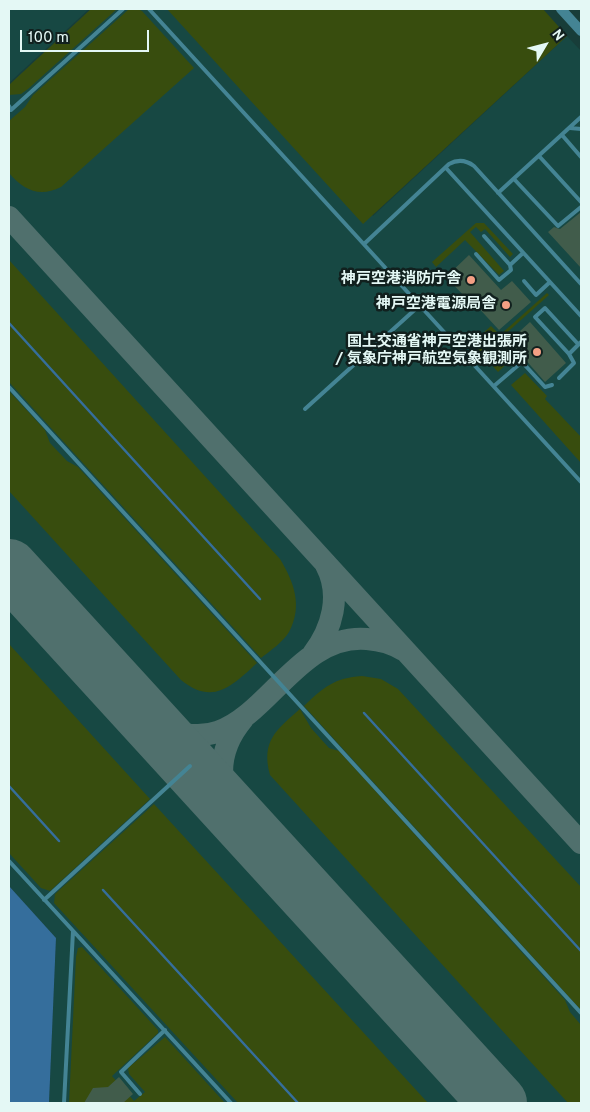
<!DOCTYPE html>
<html>
<head>
<meta charset="utf-8">
<style>
  body { margin:0 }
  #map { position:relative; width:590px; height:1112px; overflow:hidden; background:#183d39; font-family:Overpass,sans-serif }
  canvas { display:block }
  .frame { position:absolute; inset:0; border:10px solid #e4f8f5; pointer-events:none }
  .north { position:absolute; left:520px; top:20px; width:50px; height:50px; -webkit-text-stroke:4px #11201e; paint-order:stroke; rotate:53deg; font-size:14px; font-weight:700; line-height:20px; text-align:center; color:#e4f8f5 }
  .north::after { content:''; display:block; margin:auto; width:18px; height:22px; background:#e4f8f5; clip-path:polygon(50% 0,100% 100%,50% 72%,0 100%) }
  .scale { position:absolute; left:20px; top:30px; width:129px; height:22px; box-sizing:border-box; border:2px solid #e4f8f5; border-top:0; padding-left:6px; font-size:15px; line-height:18px; white-space:nowrap; color:#e4f8f5; -webkit-text-stroke:4px #11201e; paint-order:stroke }
</style>
</head>
<body>
<div id="map">
<canvas width="590" height="1112"></canvas>
<div class="frame"></div>
<div class="north">N</div>
<div class="scale">100 m</div>
</div>
<script>
const c = document.querySelector('canvas').getContext('2d');
c.lineJoin = 'round';
function paint(path, color) {
  c.fillStyle = color;
  c.fill(path, 'evenodd');
}
function trace(path, color, width, dash) {
  c.strokeStyle = color;
  c.lineWidth = width;
  c.lineCap = dash ? 'butt' : 'round';
  c.setLineDash(dash || []);
  c.stroke(path);
}
function drawText(font, color, halo, rows, align = 'center') {
  c.font = font + ' Overpass,"Noto Sans JP",sans-serif';
  c.lineWidth = 5;
  c.setLineDash([]);
  c.textBaseline = 'middle';
  c.strokeStyle = halo;
  c.fillStyle = color;
  for (const [text, x, y, turn = 0] of rows) {
    c.save();
    c.translate(x, y);
    c.rotate((+turn || 0) * Math.PI / 180);
    c.textAlign = isNaN(turn) ? turn : align;
    if (halo) c.strokeText(text, 0, 0);
    c.fillText(text, 0, 0);
    c.restore();
  }
}
paint(new Path2D(`
  M9,9H89L9,83Z
  M91,9H184L373,216L567,36L581,51V1103H49L56,938L9,886V85Z`), '#174843');
paint(new Path2D(`
  M91,9H117L28,89L21,94L9,95V85Z
  M129,9H138L142,11L194,68L61,187C39,198 24,190 9,173V121L25,107L33,95Z
  M167,9H543L567,36L363,224Z
  M476,223H484L513,254L510,257L485,229L481,232L476,227L470,232L504,271L499,275L465,240L436,267L432,262Z
  M9,260L280,559C294,582 303,606 289,632C283,642 270,651 261,658L9,382Z
  M547,293L549,295L502,337L517,354L498,372L472,343L491,326L500,335Z
  M525,373L547,396L545,399L581,437V463L511,385Z
  M9,391L45,430L50,443L67,461L78,467L257,663C232,686 213,706 181,680L9,491Z
  M9,644L150,799L50,891L41,888L9,853Z
  M362,676L381,679L398,689L581,887V1010L304,706C324,687 334,678 362,676Z
  M300,709L311,728L329,748L339,751L565,1000L570,1012L581,1025V1103H568L270,775C261,741 276,730 300,709Z
  M154,804L428,1103H238L54,903L55,894Z
  M82,947L158,1030V1033L112,1076L134,1101L145,1092L129,1074L128,1068L165,1037L225,1103H69L76,957L78,948Z`), '#384d0e');
paint(new Path2D(`
  M9,886L56,938L49,1103H9Z`), '#356e9c');
trace(new Path2D(`
  M9,323L260,599
  M364,713L581,951
  M9,786L59,841
  M103,890L298,1103`), '#356e9c', 2.5);
trace(new Path2D(`
  M9,217L581,843
  M313,654C332,629 342,595 326,565
  M141,713C250,793 275,631 367,639C379,640 392,643 403,650
  M237,819C216,785 217,750 243,719`), '#50706d', 22);
trace(new Path2D(`
  M9,568L498,1103`), '#50706d', 58);
paint(new Path2D(`
  M581,212V268L548,232L554,227L560,229Z
  M469,255L501,290L512,281L531,302L499,330L474,303L466,298L446,277Z
  M530,322L566,363L545,382L509,341Z
  M119,1077L133,1094L123,1103H84L93,1088L108,1087Z`), '#415c4b');
trace(new Path2D(`
  M580,529L581,528`), '#6c8a86', 1, [2.5, 4]);
trace(new Path2D(`
  M149,9L581,482
  M9,106L11,110L123,9
  M570,128L581,129
  M562,135L581,157
  M539,156L581,202
  M446,168L581,316
  M514,179L558,226L581,207
  M498,193L581,117
  M484,236L510,265
  M364,244L449,164C458,159 466,160 474,166L581,284
  M476,254L499,280L511,270L510,265L523,253
  M524,281L536,295L550,282
  M578,344L545,308L535,317L569,354L581,342
  M559,378L574,363L569,354
  M494,386L522,362L545,387L552,385
  M9,387L581,1013
  M305,409L420,305
  M9,861L231,1103
  M44,900L190,766
  M140,1094L121,1072L165,1030
  M64,1103L73,931`), '#448494', 4);
trace(new Path2D(`
  M561,9L581,31`), '#448494', 10);
for (const [x, y, r, color] of [
  [471,280,5,"#f39f84"],
  [506,305,5,"#f39f84"],
  [537,352,5,"#f39f84"]
]) {
  const dot = new Path2D();
  dot.arc(x, y, r, 0, 2 * Math.PI);
  c.fillStyle = color;
  c.fill(dot);
  trace(dot, '#11201e', 2);
}
drawText('bold 15px', '#e4f8f5', '#11201e', [
  ["神戸空港消防庁舎",461,280],
  ["神戸空港電源局舎",496,305],
  ["国土交通省神戸空港出張所",527,343],
  ["/ 気象庁神戸航空気象観測所",527,360]
], 'right');
</script>
</body>
</html>
